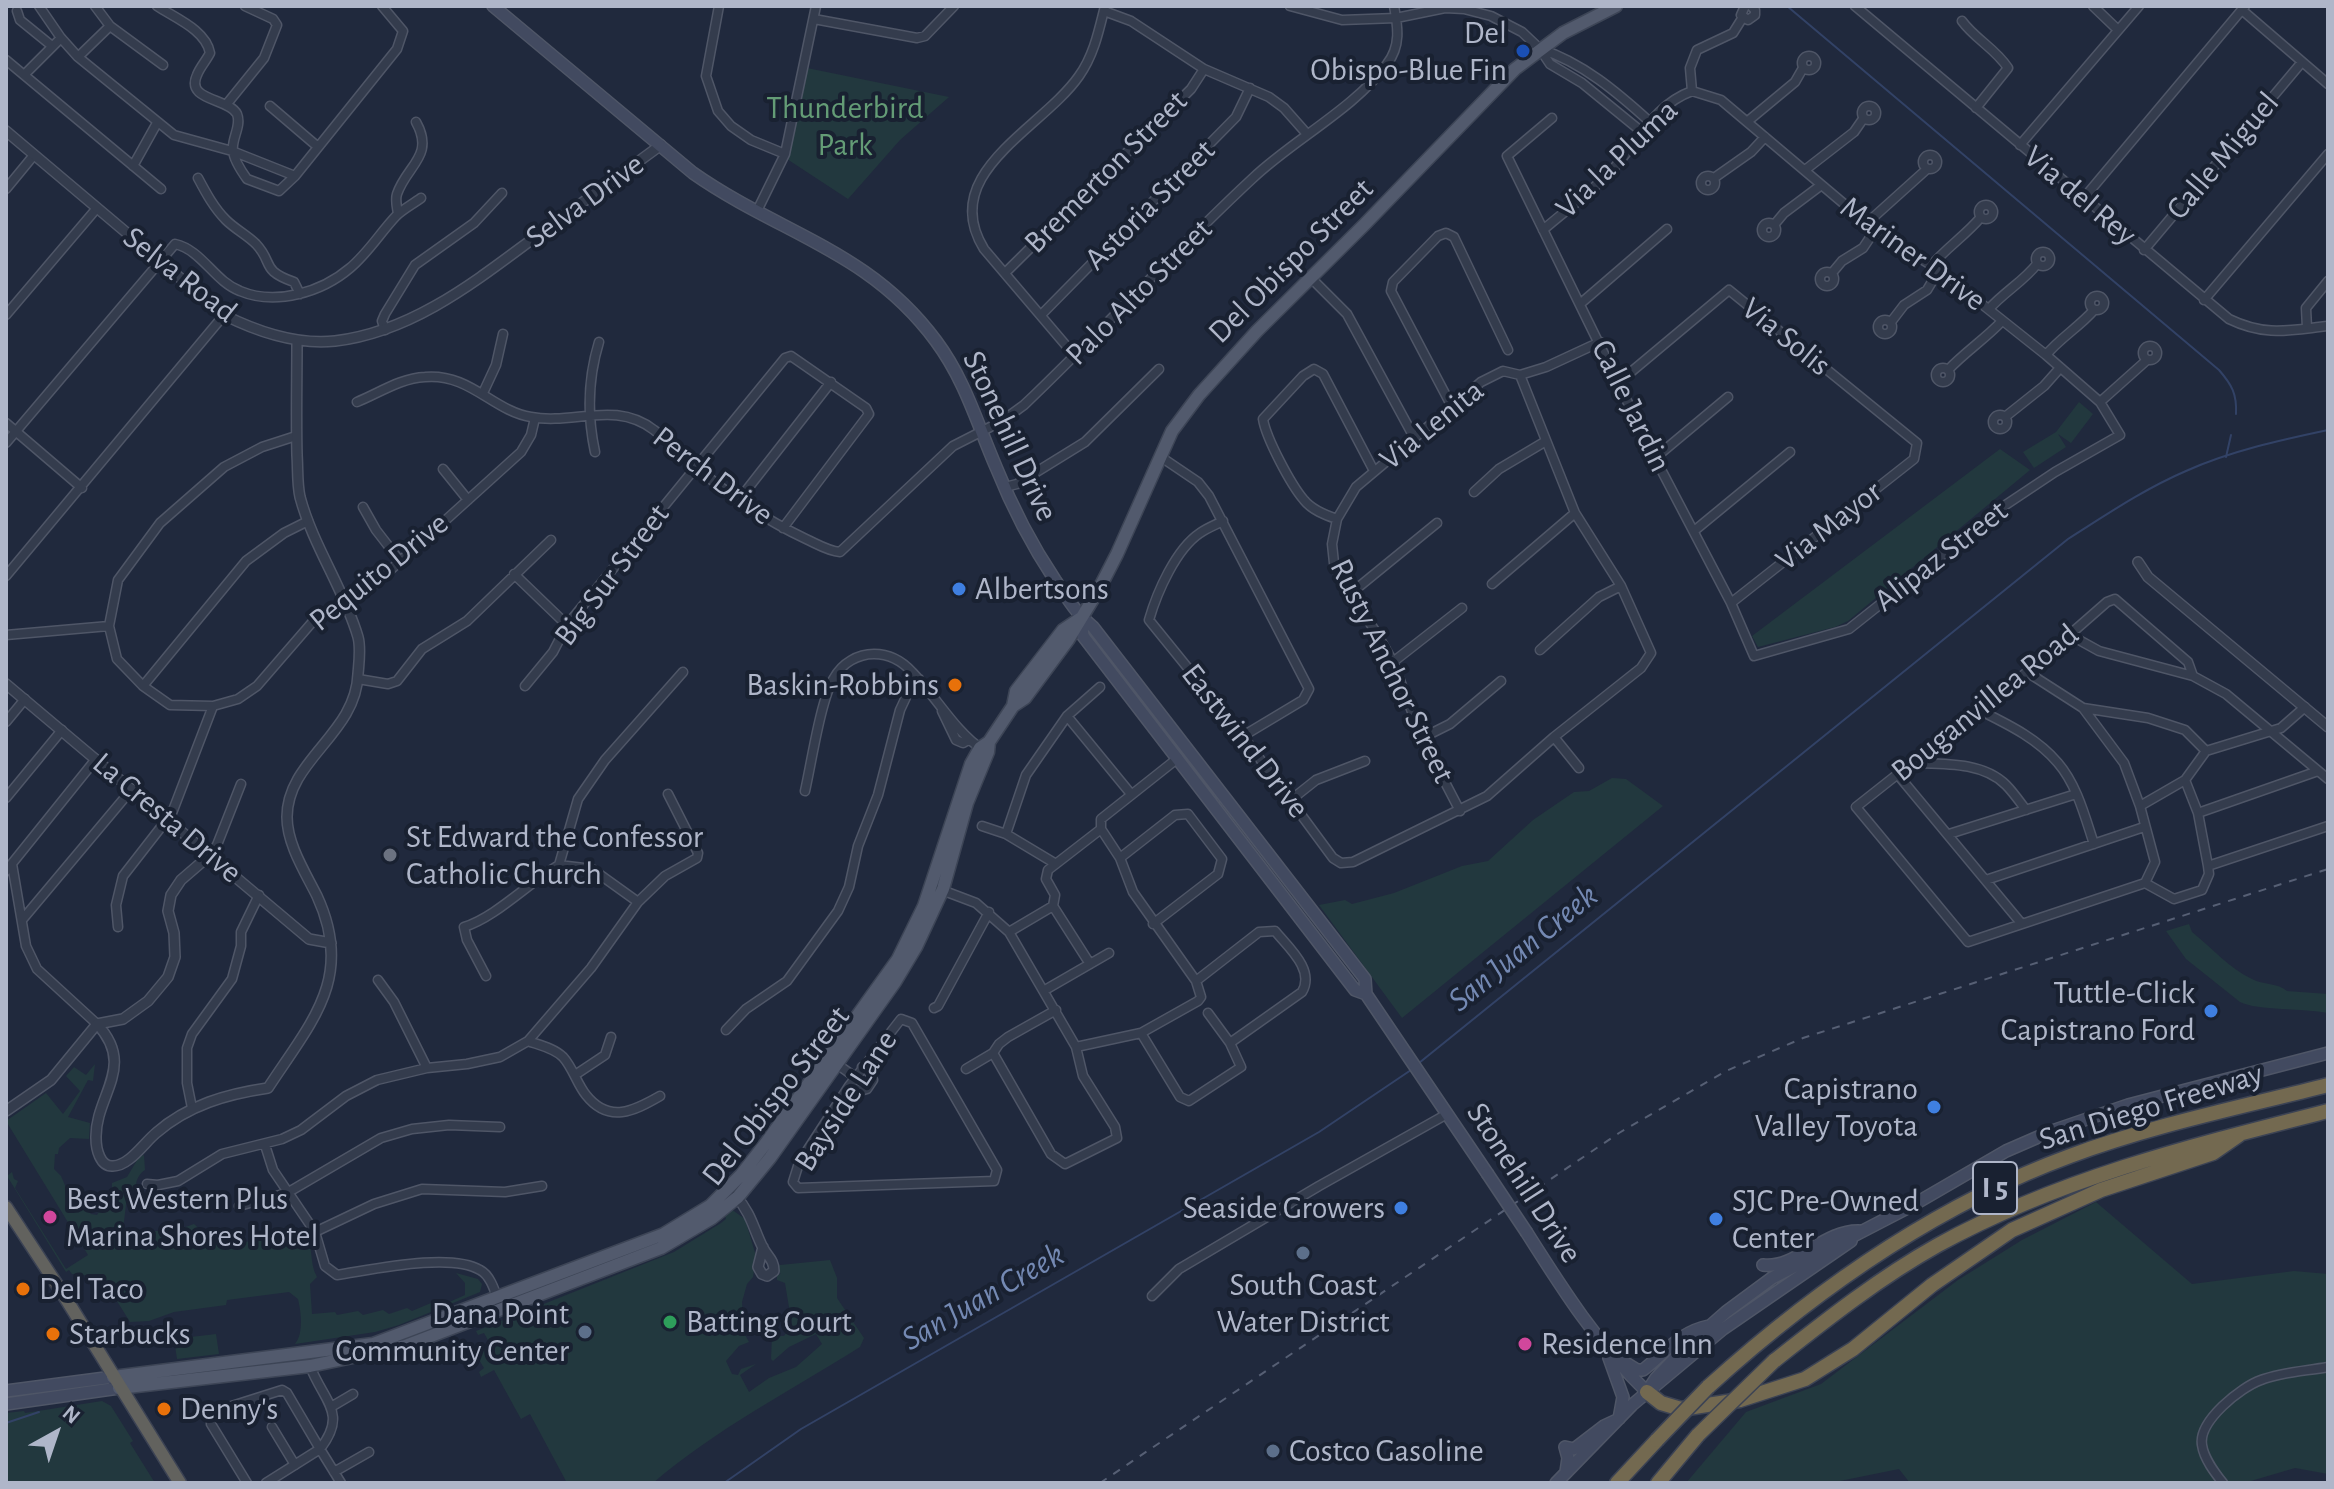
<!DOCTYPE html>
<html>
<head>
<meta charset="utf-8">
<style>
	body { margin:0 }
	#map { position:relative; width:2334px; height:1489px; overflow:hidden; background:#20293d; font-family:"Alegreya Sans",sans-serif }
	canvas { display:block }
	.frame { position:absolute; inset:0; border:8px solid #afb6c9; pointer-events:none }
	.north { position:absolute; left:16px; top:1393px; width:80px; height:80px; -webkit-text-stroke:6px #192131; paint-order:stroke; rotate:40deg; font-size:22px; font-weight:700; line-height:32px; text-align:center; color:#afb6c9 }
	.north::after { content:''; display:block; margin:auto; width:28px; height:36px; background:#afb6c9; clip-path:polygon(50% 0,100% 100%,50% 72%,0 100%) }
</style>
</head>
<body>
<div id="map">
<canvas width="2334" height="1489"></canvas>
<div class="frame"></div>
<div class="north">N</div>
</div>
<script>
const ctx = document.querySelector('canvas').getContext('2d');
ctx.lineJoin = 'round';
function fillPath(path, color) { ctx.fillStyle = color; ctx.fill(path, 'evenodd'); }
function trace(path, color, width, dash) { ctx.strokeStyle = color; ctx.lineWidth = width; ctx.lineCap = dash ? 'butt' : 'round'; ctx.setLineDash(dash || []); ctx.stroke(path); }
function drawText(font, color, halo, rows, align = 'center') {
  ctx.font = font + ' "Alegreya Sans",sans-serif'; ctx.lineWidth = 8; ctx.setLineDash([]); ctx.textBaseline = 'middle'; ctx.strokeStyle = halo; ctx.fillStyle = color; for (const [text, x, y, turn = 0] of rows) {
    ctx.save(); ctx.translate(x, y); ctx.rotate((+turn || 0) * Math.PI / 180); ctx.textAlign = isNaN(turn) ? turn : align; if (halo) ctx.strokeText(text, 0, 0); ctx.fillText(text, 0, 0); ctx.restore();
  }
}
const green = new Path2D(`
	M807 68 949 97 900 140 848 199 787 159Z
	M2079 402 2093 414 2071 443 2058 434 2066 447 2034 468 2023 452 2056 432Z
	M2000 449 2030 470 1848 621 1835 627 1758 647 1752 636Z
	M1612 778 1626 779 1663 806 1402 1018 1319 905 1345 900 1352 904 1394 893 1462 866 1488 861 1533 820 1574 792 1589 791Z
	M2189 924 2192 932C2211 947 2230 969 2252 979 2263 985 2278 983 2287 991L2328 994V1013C2304 1008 2258 1011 2240 1002L2186 959 2166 931Z
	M95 1064 93 1081 88 1080 68 1117 90 1123 89 1139 70 1138 59 1148 58 1154H55L54 1169 61 1176 67 1190 91 1214 97 1215 112 1192V1183L127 1177 139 1157 144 1155 145 1170C140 1173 134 1181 137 1189L127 1196 123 1230 127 1237 147 1231H174L194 1224 207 1236 226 1244 306 1235C314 1249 309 1263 317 1277L310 1284 312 1314 335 1312 337 1315 358 1311 363 1315 383 1310 389 1314 407 1308 412 1311 431 1303 438 1307 465 1295V1283L456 1273 478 1279 482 1284 480 1292 399 1325 375 1332 295 1344C304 1333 301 1312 298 1299L289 1292 227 1300 226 1305 174 1312 149 1321 130 1322 102 1277 72 1274 69 1270 66 1272 7 1176 12 1172 14 1179 18 1181 15 1188 66 1269 88 1255 6 1121 46 1093 63 1114 80 1091 66 1076 74 1067 86 1075Z
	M2096 1202 2192 1284 2294 1271 2328 1274V1474L2295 1468 2244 1483H1910L1899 1469 1830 1483H1686L1746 1412 1821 1384 1958 1280 2022 1240Z
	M731 1209 745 1219 756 1256 753 1277 747 1284 742 1302 744 1333 749 1342 739 1346 726 1361 732 1374 738 1375 741 1369 756 1364 740 1375 749 1392 769 1378 796 1367 822 1344 816 1334 789 1347 773 1361 771 1359 772 1336H784L792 1325 785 1283 777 1280V1276L781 1273H776V1269L780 1265 830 1260 837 1278V1298L864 1338 860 1347C790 1391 716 1429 653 1483H567L530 1414 521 1419 494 1370 481 1377 479 1372 484 1368 475 1353 490 1344 484 1333 478 1335 476 1331 674 1252 721 1223 726 1219 724 1212Z
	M216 1334 219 1354 177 1359 174 1339Z
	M102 1401 111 1406 133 1441 130 1443 155 1483H6V1413L24 1411 25 1413Z`);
const stream = new Path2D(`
	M1787 6 2219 370C2232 385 2237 394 2236 414
	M2226 457 2231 435
	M1419 1063 2068 539C2106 515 2144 489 2186 471 2230 451 2281 440 2328 430
	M6 1423 39 1412
	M724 1483 801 1429 1319 1132 1411 1070`);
const minor = new Path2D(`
	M39 6 61 38 78 57 174 135 232 151 295 176
	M95 6 110 26 163 65
	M157 6C175 18 206 30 210 53 206 61 200 67 197 75 185 101 229 98 237 114 242 126 231 139 233 151 234 160 242 172 247 179L279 191 295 176 397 49 403 31 382 6
	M719 6 706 76 718 111 731 126 751 140 785 154
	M1290 6 1342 20 1396 18 1445 8 1464 9 1491 16 1522 32 1540 49 1550 64 1582 83 1642 132
	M1745 6 1741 15 1748 20 1755 15V10L1751 6
	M1855 6 2229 319C2266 337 2290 330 2328 326
	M2093 6 2118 30
	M2242 10 2328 84
	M17 11 20 20 52 46
	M1104 11 1131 21 1204 69 1269 97 1284 108 1307 134
	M814 19 917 38 925 36 954 6
	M1962 21C1975 39 1996 49 2008 68L1976 108
	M1540 49C1582 62 1618 93 1650 122
	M1802 63a7 7 0 1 1 14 0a7 7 0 1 1-14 0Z
	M78 57 110 26
	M6 60 161 189
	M24 75 61 38
	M1692 91 1690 68 1697 50 1733 33 1743 17
	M226 105 264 58 277 25 273 19 245 6
	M1862 113a7 7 0 1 1 14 0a7 7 0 1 1-14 0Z
	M270 106 318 147
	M1552 118 1507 156 1655 458 1731 603 1754 656 1849 629 2004 506 2055 472 2120 435 2100 402 2046 355 1939 270 1875 230 1721 100 1692 91
	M1748 121 1795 82 1803 68
	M2020 145 2139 6
	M1923 162a7 7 0 1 1 14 0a7 7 0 1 1-14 0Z
	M133 166 157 123
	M1805 170 1854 132 1863 119
	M1701 183a7 7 0 1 1 14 0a7 7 0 1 1-14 0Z
	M198 178C206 193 214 208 226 220 235 229 247 235 256 244 274 263 260 270 294 282L300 294
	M1714 178 1751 152 1765 137
	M6 189 34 155
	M2083 199 2245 6
	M1979 212a7 7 0 1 1 14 0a7 7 0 1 1-14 0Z
	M757 211 785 154 816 6
	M398 214C397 207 395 200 397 194 407 165 435 156 416 122
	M1762 230a7 7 0 1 1 14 0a7 7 0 1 1-14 0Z
	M1867 223 1927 169
	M1774 225 1784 213 1820 186
	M1543 230C1566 210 1593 191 1614 168 1640 139 1654 105 1692 91
	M2144 250 2302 62
	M2036 259a7 7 0 1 1 14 0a7 7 0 1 1-14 0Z
	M1931 266C1946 248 1966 235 1981 217
	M1820 279a7 7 0 1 1 14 0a7 7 0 1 1-14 0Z
	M1005 273 1191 89 1204 69
	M1832 273 1842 261 1863 248 1875 230
	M1311 278 1347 314 1415 439
	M2090 303a7 7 0 1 1 14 0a7 7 0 1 1-14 0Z
	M2204 300 2328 154
	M1580 304 1667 229
	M1989 309C2004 292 2024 281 2037 264
	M6 315 97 208
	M1041 315 1236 117 1250 88
	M1878 327a7 7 0 1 1 14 0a7 7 0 1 1-14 0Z
	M1891 322 1904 305 1927 290 1939 270
	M2307 328 2306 308 2328 281
	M385 330 382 321 385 314 415 265 474 223 502 193
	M2143 353a7 7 0 1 1 14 0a7 7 0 1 1-14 0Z
	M2046 355C2060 338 2079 327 2094 310
	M1075 356 984 249C937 173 1042 129 1079 76 1094 55 1099 30 1105 6
	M1936 375a7 7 0 1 1 14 0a7 7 0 1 1-14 0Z
	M1948 370C1965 352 1985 339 2002 321
	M1619 382 1729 290 1917 443 1914 459 1731 603
	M483 393 496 365 503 334
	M357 402C379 393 401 378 425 377 470 373 493 411 531 417 574 425 615 400 654 430 669 441 681 455 695 466 728 495 766 520 806 539 817 544 828 551 840 552L953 446 1002 421 1024 405C1102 331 1174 251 1253 178 1293 140 1355 108 1387 64 1401 46 1398 27 1394 6
	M2100 402 2147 360
	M1451 405 1391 291 1393 282 1438 236 1446 233 1454 237 1508 350
	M1993 422a7 7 0 1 1 14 0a7 7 0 1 1-14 0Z
	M2005 417 2044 386 2060 368
	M6 423 82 488
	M6 443 175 244C202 250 214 281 240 291 276 306 322 292 350 268 368 253 380 233 396 216 403 209 413 204 421 198
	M595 452C587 415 588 378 599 342
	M1161 457 1198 482 1209 496 1309 689 1303 700 1243 736
	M1655 458 1728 397
	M443 469 468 500
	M1005 487 1017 484 1085 442 1159 369
	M1474 492 1499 469 1546 441
	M738 501 831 382
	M363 507 376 530 400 561
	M1337 519C1325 515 1312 510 1304 500 1291 485 1266 438 1263 419L1303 376 1314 369 1323 374 1374 471
	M1223 521C1215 525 1207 528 1200 533 1176 549 1157 592 1149 620L1243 736 1333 858 1341 863 1353 862 1487 796 1554 737 1641 668 1651 653 1621 586 1575 513 1520 375
	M1694 531 1790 452
	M514 574 567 625
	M6 576 224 315
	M1492 584 1575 513
	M1350 594 1437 523
	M6 635 109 626
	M2070 635 2099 651 2193 676
	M1540 650 1599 597 1621 586
	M1393 662 1462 608
	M2027 672 2083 708 2124 763 2140 806 2155 862 2145 883
	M358 679 388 684 397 681 422 649 467 621 551 540
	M143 686 246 561 284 533 308 521
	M525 686 553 652 567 625 785 358 791 356 866 408 869 414 783 528
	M213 706 170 705 143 686 117 659 109 626 118 580 160 523 224 467 262 447 296 436
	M2083 708 2148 718 2185 730 2206 751 2281 728 2305 707
	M1979 710C2007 724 2037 738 2058 763 2077 785 2085 817 2094 844
	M942 711 956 740 963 743 968 740
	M1067 716 1131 794
	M6 722 25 699
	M1554 737 1579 768
	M1422 738 1450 724 1501 681
	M1914 763C1944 764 1983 762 2006 785 2013 792 2020 802 2026 810
	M1898 775 2021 923
	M2328 779 2226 694 2193 676 2188 662 2115 599 2107 602 2027 672 1856 807 1968 942 2145 883 2174 899 2202 890 2209 874 2208 866 2328 826
	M2185 780 2198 813 2208 866
	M805 791C811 765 821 698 834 678 842 663 858 654 874 654 889 654 902 661 912 672 934 694 957 734 982 749
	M6 798 62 730
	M1292 799 1316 780 1365 761
	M2140 806 2185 780 2206 751
	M1460 811 1422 738 1393 662 1376 632 1342 582 1334 563 1332 544 1337 519 1356 487 1481 382 1503 371 1520 375 1546 367 1600 342
	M2198 813 2318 771
	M982 826 1006 834 1056 864
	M1006 834 1026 775 1067 716 1100 687
	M1949 834 2076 794
	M210 855 217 845 241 784
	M1120 858 1175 815 1188 814 1222 859 1218 874 1153 924
	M12 864 26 946 37 969 97 1024
	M559 865 578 799 605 760 683 672
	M559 865 592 869 638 902
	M6 871 96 759
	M1986 880 2144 827
	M939 889 976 903 1009 932 1076 1047 1083 1076 1115 1127 1117 1138 1065 1164 1051 1154 993 1053
	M22 920 132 789
	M118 927 116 905 123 876 172 813 213 706 238 699 257 686 315 619 376 583 521 452 531 435 535 418
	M1009 932 1053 906
	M1090 964 1053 906 1055 895 1046 879 1048 870 1101 829
	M486 976 467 940 464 927C496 917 528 883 559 865
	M378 980 394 1002 427 1068
	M1196 981 1259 932 1275 931C1289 948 1315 970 1302 992L1230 1043
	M1045 990 1109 953
	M934 1008 938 1006 989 912
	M901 1019 912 1023 997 1170 994 1181 798 1188 793 1182 799 1163 849 1086Z
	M726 1030 746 1009 787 981 838 911 849 887 858 846 878 795 900 710 907 695 919 679
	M1141 1033 1180 1097 1189 1101 1241 1067 1230 1043 1208 1013
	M528 1041C539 1045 554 1048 563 1057 573 1068 577 1084 586 1095 609 1124 634 1111 660 1096
	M1076 1047 1141 1033 1198 1001 1201 997 1196 981 1133 892 1120 858 1101 829V819L1178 758
	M834 1062 855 1077
	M966 1069 993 1053 999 1044 1008 1037 1056 1010
	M575 1075 605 1055 611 1037
	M849 1086 860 1091 867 1089 873 1080 870 1073 862 1067
	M192 1108 187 1083V1048L192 1034 232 979 241 946V932L259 895
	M265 1145 273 1170 315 1232 325 1266 337 1275C371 1270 450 1252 480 1270 492 1276 496 1296 501 1308
	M147 1184 158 1185 178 1181 222 1154 282 1139 301 1130 346 1096 377 1080 427 1068 467 1064 500 1057 528 1041 591 968 638 902 665 876 697 858 698 853 668 794
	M239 1206 287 1193 381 1138 412 1129 449 1125 500 1127
	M315 1232 374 1204 422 1189 505 1192 542 1186
	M1152 1296 1179 1269 1319 1186 1447 1114
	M310 1366C324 1402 348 1413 320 1449L341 1483
	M331 1407 353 1394
	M272 1427 295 1465
	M334 1472 369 1452
	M247 1483 211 1424V1416L219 1410 282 1390 287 1393 320 1449 266 1483
	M2223 1483C2215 1473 2204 1459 2202 1445 2198 1421 2241 1387 2261 1380 2282 1372 2306 1371 2328 1367`);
const tertiary = new Path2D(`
	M6 131 224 315C258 332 297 345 335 341 413 332 477 280 538 235 579 205 620 175 661 145
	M2138 562 2148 577 2328 727
	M6 684 309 939 331 943
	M97 1024C137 1067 95 1095 96 1138 96 1149 100 1167 113 1166 129 1166 144 1143 156 1133 188 1105 227 1094 268 1088 311 1022 355 978 317 896 305 872 287 844 287 817 287 760 356 734 358 674 359 662 361 648 358 637 344 589 313 546 300 497 297 484 298 469 297 455 296 417 297 379 297 340
	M6 1111 51 1080 97 1024 123 1019 148 1001 168 977 175 957 174 933 168 911 171 895 181 880 210 855
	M736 1196C752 1215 753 1228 763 1248 768 1257 774 1260 774 1271L767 1276 762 1274 758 1267 763 1247`);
const secondary = new Path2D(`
	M493 6 693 173C780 234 869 250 936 341 965 380 977 423 996 467 1012 507 1031 544 1055 580 1067 597 1076 614 1093 627L1365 979 1366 994 1487 1173
	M1081 618 1083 636 1355 990 1366 994
	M1527 1233C1563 1290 1598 1345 1647 1392
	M1763 1265C1796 1269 1824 1230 1859 1231
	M1624 1362 1637 1370H1643C1665 1353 1679 1332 1709 1326
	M6 1391 113 1377
	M1647 1392 1656 1378 1685 1348 1726 1312 1772 1278 1913 1205 2006 1151 2052 1131 2128 1105 2328 1053
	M6 1404 119 1388
	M1566 1472 1568 1458 1565 1447 1574 1449 1604 1426 1619 1419 1623 1397 1609 1358
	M1556 1483 1632 1405 1723 1329 1851 1241`);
const primary = new Path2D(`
	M1013 706 1025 698 1068 640 1099 589 1117 554 1172 431 1199 395 1257 331 1364 225 1515 69 1563 33 1616 6
	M113 1377 373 1344 664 1234 710 1206 741 1175 766 1143 898 959 924 906 971 764 980 748 989 742 1013 706 1016 691 1063 630 1081 618
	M119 1388 310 1366 405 1346 661 1248 712 1218 738 1197 770 1158 895 982 916 947 943 889 967 803 988 752 989 742`);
const trunk = new Path2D(`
	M6 1207 63 1294 180 1483`);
const motorway = new Path2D(`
	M1774 1361C1826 1320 1879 1278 1938 1245 2060 1178 2194 1145 2328 1111
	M1708 1387C1815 1290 1934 1206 2070 1156 2153 1125 2242 1107 2328 1085
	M1647 1392 1661 1403 1681 1409 1740 1400 1805 1379 1853 1349 1932 1285 2012 1230 2101 1190 2213 1153 2239 1135
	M1617 1483 1657 1440
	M1658 1483 1698 1435`);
const rail = new Path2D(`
	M1100 1483 1619 1133 1726 1071 1803 1038 2328 869`);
const secondaryBridge = new Path2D(`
	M1487 1173 1527 1233`);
const motorwayBridge = new Path2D(`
	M1698 1435 1774 1361
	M1657 1440 1708 1387`);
const markers = [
	[1523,51,8,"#1a4fb4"],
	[959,589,8,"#3f7fe0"],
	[955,685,8,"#e8710a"],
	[390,855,8,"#6b7280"],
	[2211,1011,8,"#3f7fe0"],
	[1934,1107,8,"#3f7fe0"],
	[1401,1208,8,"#3f7fe0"],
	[50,1217,8,"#d1479c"],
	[1716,1219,8,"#3f7fe0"],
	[1303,1253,8,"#5c6f8a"],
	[23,1289,8,"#e8710a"],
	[670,1322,8,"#2e9e5b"],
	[585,1332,8,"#5c6f8a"],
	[53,1334,8,"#e8710a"],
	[1525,1344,8,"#d1479c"],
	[164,1409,8,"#e8710a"],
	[1273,1451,8,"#5c6f8a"]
];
const shields = [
	[1995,1188,44]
];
const shieldNames = [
	["I 5",1995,1188]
];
const poiNames = [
	["Del",1507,33,"right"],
	["Obispo-Blue Fin",1507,70,"right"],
	["Albertsons",975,589],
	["Baskin-Robbins",939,685,"right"],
	["St Edward the Confessor",406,837],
	["Catholic Church",406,874],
	["Tuttle-Click",2195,993,"right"],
	["Capistrano Ford",2195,1030,"right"],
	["Capistrano",1918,1089,"right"],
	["Valley Toyota",1918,1126,"right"],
	["Best Western Plus",66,1199],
	["Marina Shores Hotel",66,1236],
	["SJC Pre-Owned",1732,1201],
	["Center",1732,1238],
	["Seaside Growers",1385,1208,"right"],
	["South Coast",1303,1285,"center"],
	["Water District",1303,1322,"center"],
	["Del Taco",39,1289],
	["Dana Point",569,1314,"right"],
	["Community Center",569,1351,"right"],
	["Batting Court",686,1322],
	["Starbucks",69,1334],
	["Residence Inn",1541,1344],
	["Denny's",180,1409],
	["Costco Gasoline",1289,1451]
];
const parkNames = [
	["Thunderbird",845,108],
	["Park",845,145]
];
const streetNames = [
	["Calle Miguel",2223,156,-50],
	["Via la Pluma",1617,159,-44],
	["Bremerton Street",1106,172,-45],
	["Via del Rey",2080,196,40],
	["Selva Drive",585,201,-36],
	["Astoria Street",1150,205,-45],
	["Mariner Drive",1913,254,36],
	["Del Obispo Street",1291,261,-45],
	["Selva Road",180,275,38],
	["Palo Alto Street",1139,292,-45],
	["Via Solis",1786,337,39],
	["Calle Jardin",1631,406,64],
	["Via Lenita",1432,425,-39],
	["Stonehill Drive",1010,436,65],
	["Perch Drive",713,476,37],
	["Via Mayor",1829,526,-38],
	["Alipaz Street",1941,556,-38],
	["Pequito Drive",379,572,-39],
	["Big Sur Street",612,575,-53],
	["Rusty Anchor Street",1392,671,64],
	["Bouganvillea Road",1985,703,-39],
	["Eastwind Drive",1245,741,52],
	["La Cresta Drive",167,818,40],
	["Del Obispo Street",776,1096,-52],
	["Bayside Lane",846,1101,-57],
	["San Diego Freeway",2151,1107,-17],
	["Stonehill Drive",1524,1183,57]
];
const waterNames = [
	["San Juan Creek",1523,948,-39],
	["San Juan Creek",983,1297,-30]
];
fillPath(green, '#22383e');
trace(stream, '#324266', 2);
trace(minor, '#4f5667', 11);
trace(tertiary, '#4f5667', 12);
trace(secondary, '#4f5667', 14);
trace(primary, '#3d4556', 15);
trace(trunk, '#3c4354', 15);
trace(motorway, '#3c4354', 17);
trace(minor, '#343c4d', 8);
trace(tertiary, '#343c4d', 9);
trace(secondary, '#424a60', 11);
trace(primary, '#525a6d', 12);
trace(trunk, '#62625e', 12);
trace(motorway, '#736950', 14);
trace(rail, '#565f74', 2, [8, 8]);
trace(secondaryBridge, '#4f5667', 14, []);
trace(motorwayBridge, '#3c4354', 17, []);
trace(secondaryBridge, '#424a60', 11);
trace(motorwayBridge, '#736950', 14);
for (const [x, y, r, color] of markers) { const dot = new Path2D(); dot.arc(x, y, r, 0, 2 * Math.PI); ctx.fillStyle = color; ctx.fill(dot); trace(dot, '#192131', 3); }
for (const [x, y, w] of shields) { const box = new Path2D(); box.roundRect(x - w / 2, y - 26, w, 52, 6); ctx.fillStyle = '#192131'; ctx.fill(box); trace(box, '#afb6c9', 2); }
drawText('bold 30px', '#afb6c9', null, shieldNames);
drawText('32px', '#afb6c9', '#192131', poiNames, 'left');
drawText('32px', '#649c76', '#192131', parkNames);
drawText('32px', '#afb6c9', '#192131', streetNames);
drawText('italic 34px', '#7489b3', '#192131', waterNames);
</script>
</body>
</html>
